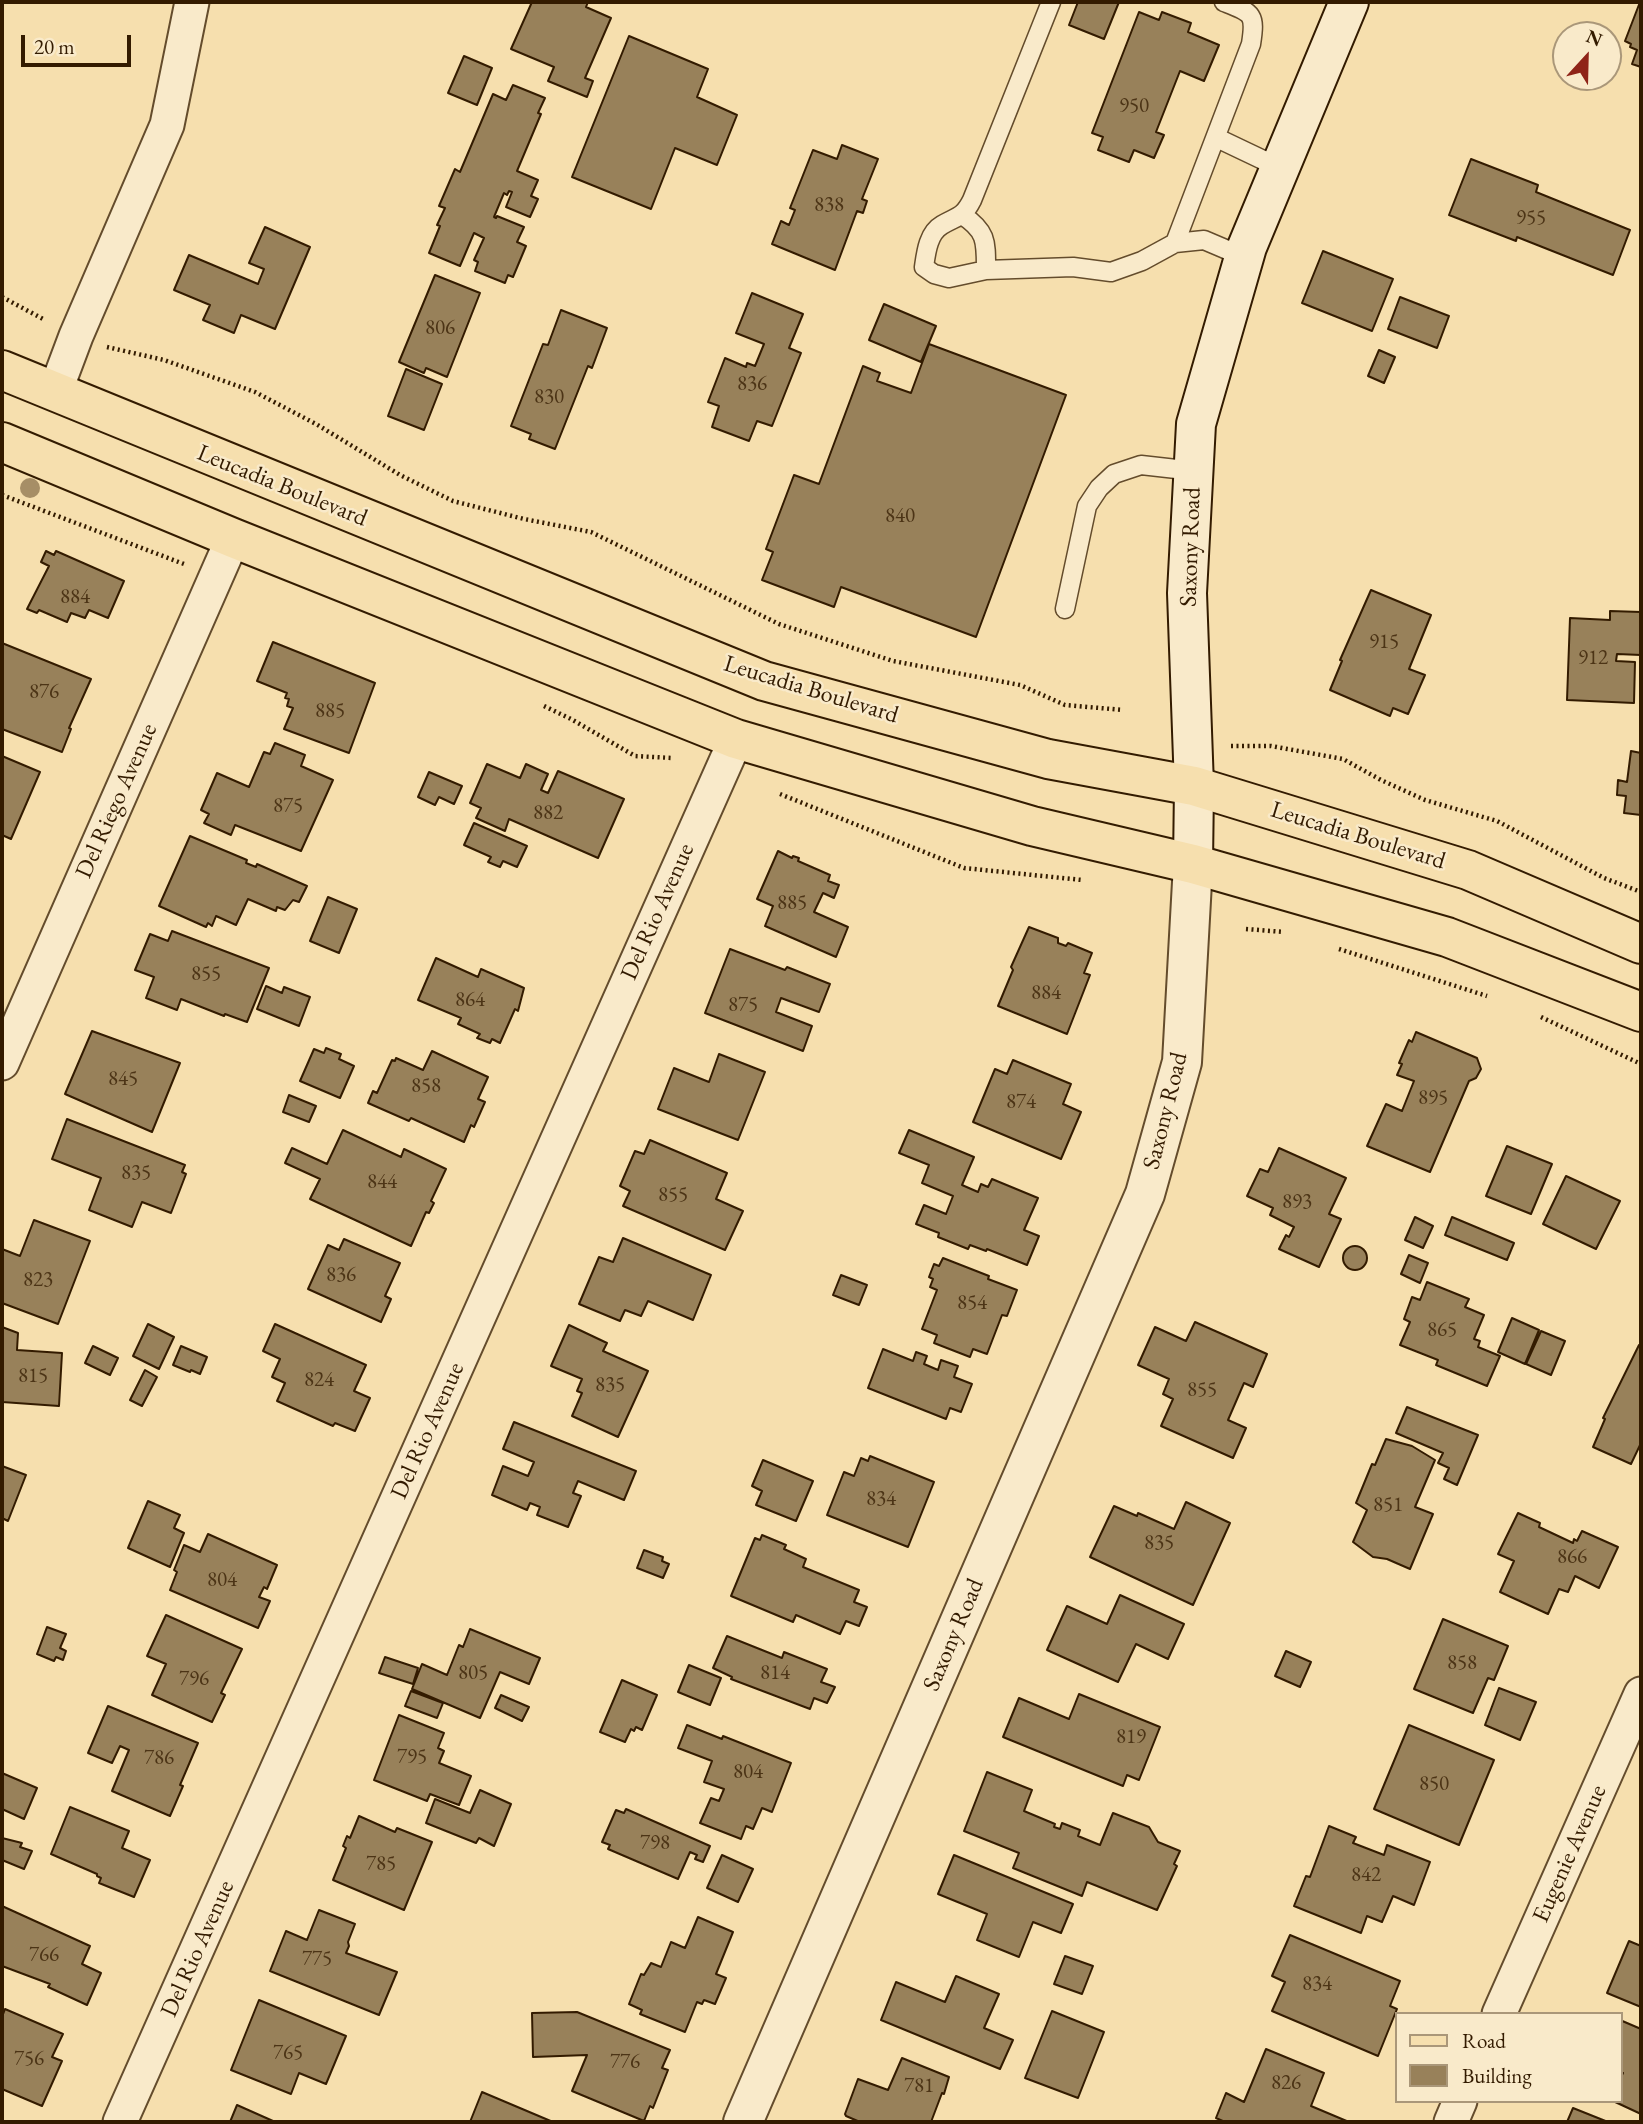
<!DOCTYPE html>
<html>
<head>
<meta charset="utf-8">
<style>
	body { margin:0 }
	#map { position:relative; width:1643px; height:2124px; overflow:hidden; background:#f6dfae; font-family:"EB Garamond",serif }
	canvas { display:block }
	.frame { position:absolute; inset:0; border:4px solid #331b00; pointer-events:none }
	.legend { position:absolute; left:1395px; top:2012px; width:228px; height:91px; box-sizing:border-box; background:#f9eaca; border:2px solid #aa9779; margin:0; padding:9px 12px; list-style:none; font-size:21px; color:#331b00 }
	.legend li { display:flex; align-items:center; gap:14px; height:35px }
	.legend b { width:35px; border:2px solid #aa9779 }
	.north { position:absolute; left:1552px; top:21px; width:70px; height:70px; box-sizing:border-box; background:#f9eaca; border:2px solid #aa9779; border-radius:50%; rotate:22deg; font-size:19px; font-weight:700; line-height:28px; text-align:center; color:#331b00 }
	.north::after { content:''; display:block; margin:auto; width:24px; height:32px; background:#8f2418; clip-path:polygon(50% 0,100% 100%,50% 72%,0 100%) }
	.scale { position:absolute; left:21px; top:35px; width:110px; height:32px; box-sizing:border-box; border:4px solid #331b00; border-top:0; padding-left:9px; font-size:21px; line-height:24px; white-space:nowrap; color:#331b00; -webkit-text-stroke:5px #f9eaca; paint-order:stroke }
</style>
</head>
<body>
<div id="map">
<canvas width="1643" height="2124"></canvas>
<div class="frame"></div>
<ul class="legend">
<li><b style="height:9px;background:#f6dfae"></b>Road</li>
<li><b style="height:19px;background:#98815a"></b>Building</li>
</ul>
<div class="north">N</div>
<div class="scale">20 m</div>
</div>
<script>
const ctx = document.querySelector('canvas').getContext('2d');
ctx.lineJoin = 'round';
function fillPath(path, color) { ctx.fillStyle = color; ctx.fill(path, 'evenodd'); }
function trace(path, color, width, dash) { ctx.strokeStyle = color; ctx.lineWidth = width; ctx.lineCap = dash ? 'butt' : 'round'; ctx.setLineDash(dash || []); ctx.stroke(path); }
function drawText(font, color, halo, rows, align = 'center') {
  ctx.font = font + ' "EB Garamond",serif'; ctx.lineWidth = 5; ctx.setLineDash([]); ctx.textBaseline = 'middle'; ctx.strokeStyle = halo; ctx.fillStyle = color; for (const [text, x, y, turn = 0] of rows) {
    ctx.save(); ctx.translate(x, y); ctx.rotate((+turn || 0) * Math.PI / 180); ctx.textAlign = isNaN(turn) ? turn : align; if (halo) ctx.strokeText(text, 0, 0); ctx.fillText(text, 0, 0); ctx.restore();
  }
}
const building = new Path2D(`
	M532 2H588L586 7 611 18 585 78 593 81 587 97 548 81 554 67 511 49Z
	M1078 2H1119L1104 39 1069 25Z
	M1640 2H1641V67L1632 64 1637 50 1630 47 1631 44 1625 41Z
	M1139 12 1159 20 1162 12 1191 23 1188 32 1219 45 1204 81 1180 71 1156 132 1164 135 1154 158 1134 150 1129 162 1098 150 1103 137 1092 133Z
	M629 36 708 69 697 97 737 115 717 165 675 148 651 209 572 177Z
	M464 56 492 68 477 105 448 93Z
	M513 85 545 98 538 113 541 114 517 171 538 180 531 196 538 199 530 217 506 207 512 192 509 191 507 195 504 193 494 217 496 218 497 216 524 227 517 242 526 246 513 277 508 275 505 283 475 271 478 262 474 260 484 238 474 233 460 266 429 253 440 226 437 225 445 208 439 206 455 169 460 172 493 94 506 100Z
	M842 145 878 159 862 199 867 201 863 213 857 211 835 270 772 244 781 221 789 225 795 210 790 208 813 150 837 159Z
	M1471 159 1538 185 1536 192 1630 230 1613 275 1517 237 1516 241 1449 215Z
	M265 227 310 247 275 329 241 315 234 333 203 320 210 305 174 290 189 255 258 284 264 269 249 263Z
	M1323 251 1393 279 1372 331 1302 303Z
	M435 275 480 293 447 377 426 368 424 373 399 362Z
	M752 293 803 314 789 348 801 353 772 426 757 421 749 441 712 427 719 406 708 402 725 358 746 367 747 363 755 366 764 344 736 333Z
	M1400 297 1449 316 1437 348 1388 329Z
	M884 304 936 326 921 362 869 340Z
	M561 310 607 328 592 368 588 366 555 449 529 439 531 434 511 426 543 344 548 345Z
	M929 344 1066 395 976 637 841 587 834 607 762 580 773 552 766 549 794 475 819 484 863 366 880 373 877 381 911 393Z
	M1379 350 1395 357 1384 383 1368 376Z
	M406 369 442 384 424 430 388 416Z
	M46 551 54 555 56 551 124 581 108 618 89 610 85 618 71 613 67 622 39 610 37 613 27 609 49 566 41 562Z
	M1371 590 1431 615 1409 669 1425 675 1408 714 1393 708 1390 716 1330 690 1342 661 1340 660Z
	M1610 611 1641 612V655L1617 654 1616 661 1635 662 1634 703 1567 700 1570 618 1610 620Z
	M273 642 375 683 349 753 284 729 293 708 287 706 289 699 285 698 287 693 257 681Z
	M2 643 91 679 69 728 71 729 62 752 2 729Z
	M275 743 305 755 301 766 333 780 301 851 235 825 231 835 204 823 209 814 201 810 217 773 249 787 264 752 270 754Z
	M1631 751 1641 753V815L1624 813 1626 796 1617 795 1618 780 1627 782Z
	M2 756 40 772 11 839 2 835Z
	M487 764 520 778 526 764 548 774 541 790 548 793 558 771 624 799 598 858 509 819 505 831 476 818 481 808 470 803Z
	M429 772 462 786 454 804 439 797 435 805 418 797Z
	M474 823 527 846 517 867 503 861 500 867 488 862 491 857 464 845Z
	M190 836 247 860 246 863 256 867 257 864 307 886 299 902 293 900 285 910 277 907 276 911 248 899 236 925 216 916 212 926 208 923 206 927 159 906Z
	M778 851 792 858 793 856 799 858 798 861 830 875 828 881 839 885 834 898 823 893 814 912 848 927 836 957 765 926 773 906 757 899Z
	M328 897 357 909 339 953 310 941Z
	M1029 927 1058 938V943L1066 946 1068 943 1092 953 1084 973 1090 975 1067 1034 998 1006 1013 970 1011 967Z
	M172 931 269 968 247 1022 225 1014 224 1016 181 999 177 1010 146 998 154 977 135 970 150 934 168 941Z
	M730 949 785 970 787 967 830 984 819 1012 781 998 776 1012 812 1026 803 1051 705 1013Z
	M436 958 478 977 481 969 524 988 518 1011 515 1009 500 1043 492 1039 490 1043 477 1038 480 1034 458 1024 461 1018 418 1000Z
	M266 986 282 993 284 987 310 997 299 1026 257 1009Z
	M92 1031 180 1063 152 1132 65 1094Z
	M1416 1032 1477 1058 1481 1069 1476 1078 1469 1081 1430 1172 1367 1146 1386 1104 1402 1111 1414 1081 1397 1075 1402 1064 1399 1063 1409 1040 1412 1042Z
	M326 1048 341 1054 339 1059 354 1066 340 1098 300 1081 314 1049 324 1053Z
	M432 1051 488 1077 478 1099 485 1102 474 1127 471 1125 464 1142 411 1118 409 1121 368 1103 373 1091 377 1093 392 1060 395 1061 396 1058 423 1070Z
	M719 1054 765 1072 738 1140 658 1109 674 1068 709 1082Z
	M1013 1060 1071 1084 1063 1104 1081 1112 1061 1159 973 1122 995 1069 1007 1074Z
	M289 1095 316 1106 309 1122 283 1112Z
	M67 1119 185 1165 182 1172 186 1174 171 1213 142 1202 132 1227 89 1210 101 1178 52 1159Z
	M343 1130 401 1157 404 1149 446 1169 431 1201 434 1203 429 1213 426 1212 411 1246 310 1199 320 1179 285 1163 292 1148 327 1164Z
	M909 1130 974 1157 962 1185 978 1192 981 1184 988 1187 992 1179 1038 1198 1024 1230 1039 1236 1027 1265 987 1249 986 1251 970 1245 968 1249 938 1237 939 1233 916 1224 924 1205 946 1214 953 1196 922 1183 929 1165 899 1153Z
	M650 1140 727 1173 716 1199 743 1211 725 1250 623 1206 630 1191 620 1186 635 1151 644 1154Z
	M1507 1146 1552 1164 1531 1214 1486 1196Z
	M1279 1148 1346 1178 1329 1214 1341 1219 1319 1267 1279 1249 1286 1235 1289 1237 1294 1227 1270 1215 1273 1208 1247 1196 1260 1169 1268 1172Z
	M1566 1176 1620 1201 1596 1249 1543 1224Z
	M1415 1217 1433 1226 1423 1248 1405 1240Z
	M1452 1217 1514 1243 1507 1260 1445 1235Z
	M34 1220 90 1241 58 1324 2 1303V1249L20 1256Z
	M623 1238 711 1275 693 1320 648 1301 641 1316 625 1310 620 1321 579 1304 599 1257 613 1262Z
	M344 1239 400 1263 385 1296 391 1299 381 1322 308 1289 328 1245 339 1250Z
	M1343 1258a12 12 0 1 1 24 0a12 12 0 1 1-24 0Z
	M1409 1255 1428 1263 1420 1283 1401 1274Z
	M943 1258 989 1276 988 1279 1017 1290 1007 1316 1002 1315 987 1354 973 1349 970 1357 934 1343 937 1335 922 1329 937 1290 930 1287 933 1279 929 1277 934 1264 939 1266Z
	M841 1275 867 1285 859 1305 833 1295Z
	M1427 1282 1469 1299 1465 1307 1484 1315 1474 1339 1480 1341 1478 1347 1500 1356 1487 1386 1436 1365 1438 1360 1400 1345 1410 1322 1404 1319 1412 1297 1420 1300Z
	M1512 1318 1539 1330 1525 1364 1498 1352Z
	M1195 1322 1267 1354 1253 1387 1244 1383 1228 1420 1246 1428 1233 1458 1161 1426 1173 1399 1163 1394 1169 1379 1138 1365 1155 1327 1186 1341Z
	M148 1324 174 1337 159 1369 133 1356Z
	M275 1324 366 1365 354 1391 370 1398 355 1431 335 1423 333 1426 277 1401 285 1383 272 1377 280 1359 263 1351Z
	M569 1325 607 1343 603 1351 648 1371 618 1437 572 1416 582 1393 577 1391 582 1379 551 1366Z
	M2 1327 18 1333 17 1350 62 1353 59 1406 2 1402Z
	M1541 1331 1565 1341 1551 1375 1526 1364Z
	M1639 1345 1641 1347V1443L1631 1464 1593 1447 1605 1419 1603 1418Z
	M93 1346 118 1358 110 1375 85 1363Z
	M181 1346 207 1357 200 1374 191 1370 190 1372 173 1365Z
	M883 1349 913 1361 916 1352 927 1356 924 1364 938 1370 941 1360 958 1366 954 1377 972 1384 961 1412 950 1408 946 1419 868 1388Z
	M145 1370 157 1377 142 1406 130 1400Z
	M1407 1407 1478 1435 1457 1485 1444 1479 1449 1468 1438 1463 1443 1453 1396 1433Z
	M514 1422 636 1471 624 1500 578 1481 573 1493 581 1496 568 1527 537 1515 540 1507 530 1503 527 1510 492 1495 503 1466 528 1476 534 1462 503 1449Z
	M1386 1439 1412 1446 1435 1460 1415 1507 1433 1514 1410 1569 1387 1559 1373 1557 1353 1542 1367 1510 1356 1503 1372 1464 1375 1465Z
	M870 1456 934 1482 908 1547 827 1515 844 1472 854 1476 861 1458 868 1461Z
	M763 1460 813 1481 796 1521 756 1505 762 1491 752 1486Z
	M2 1466 26 1475 8 1521 2 1518Z
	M148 1501 180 1515 174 1528 184 1533 170 1567 128 1548Z
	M1186 1502 1230 1523 1193 1605 1090 1557 1114 1506 1137 1516 1138 1513 1174 1529Z
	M1518 1513 1540 1523 1539 1527 1573 1543 1574 1539 1577 1541 1582 1531 1618 1547 1599 1588 1575 1576 1568 1592 1559 1589 1548 1614 1500 1592 1514 1561 1498 1554Z
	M208 1534 277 1565 267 1589 264 1587 259 1597 270 1601 258 1628 170 1590 177 1572 174 1570 184 1545 200 1552Z
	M762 1535 786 1545 784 1549 806 1559 803 1567 859 1590 854 1602 867 1607 859 1626 846 1621 840 1634 796 1615 793 1622 731 1596 755 1538 760 1540Z
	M644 1550 663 1557 662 1561 669 1564 663 1578 637 1568Z
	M1120 1595 1184 1624 1168 1659 1136 1644 1118 1682 1047 1650 1067 1606 1107 1624Z
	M166 1615 242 1649 221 1693 225 1695 212 1722 152 1695 166 1664 147 1656Z
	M1443 1619 1508 1646 1494 1680 1488 1678 1473 1713 1414 1689Z
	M47 1627 66 1634 60 1648 66 1651 63 1660 56 1657 54 1661 37 1654Z
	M470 1629 540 1658 529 1684 500 1672 480 1718 412 1689 422 1664 447 1675 459 1645 463 1647Z
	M727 1636 782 1658 784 1652 827 1669 821 1682 835 1687 827 1703 814 1698 810 1709 731 1679 732 1677 713 1668Z
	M1286 1651 1311 1662 1300 1687 1275 1676Z
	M385 1657 418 1668 413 1684 379 1673Z
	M689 1665 721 1678 710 1705 678 1692Z
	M622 1680 657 1695 642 1730 636 1727 634 1731 631 1729 625 1742 600 1732Z
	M1499 1688 1536 1702 1520 1740 1485 1725Z
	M411 1691 443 1703 437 1718 405 1706Z
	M1079 1694 1160 1727 1139 1780 1127 1775 1123 1786 1003 1737 1019 1698 1069 1719Z
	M501 1695 529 1707 522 1721 495 1708Z
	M108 1706 198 1743 180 1785 183 1786 170 1816 112 1791 129 1750 120 1746 112 1763 88 1753Z
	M399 1715 444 1733 438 1748 444 1751 439 1763 471 1776 459 1805 430 1794 427 1801 374 1780Z
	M687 1725 722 1739 723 1736 791 1763 772 1812 762 1808 753 1829 746 1826 741 1839 700 1823 711 1798 719 1801 724 1789 704 1782 712 1761 678 1748Z
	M1409 1725 1494 1760 1459 1845 1374 1809Z
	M987 1772 1032 1790 1024 1811 1055 1824 1054 1827 1060 1829 1062 1823 1080 1830 1078 1836 1100 1845 1113 1813 1149 1827 1158 1842 1180 1851 1174 1864 1177 1866 1157 1910 1087 1882 1082 1896 1013 1868 1019 1853 964 1831Z
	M2 1773 37 1788 24 1819 2 1809Z
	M480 1790 511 1804 494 1846 479 1838 476 1843 426 1823 435 1799 470 1813Z
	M70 1807 129 1831 122 1848 150 1860 134 1897 99 1883 101 1878 97 1876V1874L51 1854Z
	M626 1809 710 1846 703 1862 695 1859 697 1855 690 1852 678 1879 608 1849 610 1845 602 1842 616 1810 624 1813Z
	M359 1816 395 1832 397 1828 432 1842 404 1910 333 1880 346 1848 343 1846 347 1836 350 1838Z
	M1329 1826 1356 1837 1353 1843 1384 1855 1387 1845 1430 1862 1414 1905 1393 1896 1382 1922 1367 1916 1361 1933 1294 1906 1306 1876 1310 1877Z
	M2 1838 22 1843 20 1847 32 1851 24 1869 2 1860Z
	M722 1855 753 1869 738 1902 707 1888Z
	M954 1855 1073 1904 1061 1933 1033 1922 1019 1957 977 1940 987 1914 938 1894Z
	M2 1906 90 1946 82 1964 101 1973 87 2005 48 1987 50 1984 2 1966Z
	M319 1910 355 1924 348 1942 349 1946 346 1953 397 1972 379 2015 270 1971 286 1931 307 1940Z
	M698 1917 733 1932 716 1974 726 1978 715 2004 704 2000 702 2004 697 2002 685 2032 640 2014 642 2010 629 2004 641 1974 644 1975 651 1963 661 1967 671 1942 685 1948Z
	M1290 1935 1400 1981 1390 2006 1397 2009 1378 2056 1272 2011 1285 1982 1272 1976Z
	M1629 1941 1641 1946V2007L1607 1993Z
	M1065 1956 1093 1966 1082 1994 1054 1984Z
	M956 1976 999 1994 984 2028 1013 2040 1000 2069 881 2020 896 1982 945 2002Z
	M259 2000 346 2036 326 2084 299 2073 291 2094 231 2070Z
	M5 2009 63 2034 52 2057 62 2061 42 2106 2 2089V2017Z
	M1052 2011 1104 2032 1078 2098 1025 2078Z
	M577 2012 670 2050 662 2068 668 2070 653 2108 650 2106 644 2121 572 2091 587 2055 533 2057 532 2013Z
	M1620 2020 1641 2029V2114L1613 2101H1620V2079L1623 2073 1620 2072Z
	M1266 2049 1324 2073 1311 2106 1349 2122H1225L1216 2118 1226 2093 1244 2102Z
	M902 2058 949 2077 944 2094 942 2093 931 2122H860L846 2116 845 2114 858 2079 888 2090Z
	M482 2092 553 2122H470Z
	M237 2105 273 2121V2122H230Z
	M1573 2108 1608 2122H1567Z`);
const path = new Path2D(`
	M2 297 45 320
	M107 347 164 360 255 392 316 424 400 475 453 501 524 519 591 532 779 624 893 661 1020 685 1065 705 1123 710
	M2 495 184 564
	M544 706 571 719 635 756 672 758
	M1231 746H1271L1343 759 1381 780 1425 800 1497 821 1604 878 1641 892
	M780 794 964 868 1082 880
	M1246 929 1284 932
	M1339 949 1487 996
	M1541 1017 1641 1064`);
const service = new Path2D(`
	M1051 2 972 200C963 218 957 216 942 225 928 233 926 253 924 267L934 274 949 278 986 270 1073 267 1111 272 1142 261 1175 243 1204 240 1244 257
	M1217 138 1280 168
	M962 215C987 231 986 242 986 270
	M1175 243 1251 44C1256 13 1252 13 1224 2
	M1065 609 1087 506 1099 488 1114 474 1141 465 1194 471`);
const minor = new Path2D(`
	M55 392 76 336 167 125 192 2
	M2 1063 233 538
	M1499 2014 1641 1694
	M120 2122 736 739
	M1451 2122 1460 2101`);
const tertiary = new Path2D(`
	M743 2122 1145 1194 1182 1062 1193 864`);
const secondary = new Path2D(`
	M1193 864 1194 786 1187 593 1196 424 1247 247 1349 2`);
const primary = new Path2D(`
	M2 370 764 681 1048 759 1194 786 1256 805 1468 870 1641 944
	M2 442 233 538 736 739 1032 826 1193 864 1447 937 1641 1012`);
const trees = [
	[30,488]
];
const numberNames = [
	["950",1134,106],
	["838",829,205],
	["955",1531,218],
	["806",440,328],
	["836",752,384],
	["830",549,397],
	["840",900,516],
	["884",75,597],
	["915",1384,642],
	["912",1593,658],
	["876",44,692],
	["885",330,711],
	["875",288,806],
	["882",548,813],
	["885",792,903],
	["855",206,974],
	["884",1046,993],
	["864",470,1000],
	["875",743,1005],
	["845",123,1079],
	["858",426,1086],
	["895",1433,1098],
	["874",1021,1102],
	["835",136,1173],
	["844",382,1182],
	["855",673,1195],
	["893",1297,1202],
	["836",341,1275],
	["823",38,1280],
	["854",972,1303],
	["865",1442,1330],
	["815",33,1376],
	["824",319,1380],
	["835",610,1385],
	["855",1202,1390],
	["834",881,1499],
	["851",1388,1505],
	["835",1159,1543],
	["866",1572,1557],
	["804",222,1580],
	["858",1462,1663],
	["805",473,1673],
	["814",775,1673],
	["796",194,1679],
	["819",1131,1737],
	["795",412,1757],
	["786",159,1758],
	["804",748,1772],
	["850",1434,1784],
	["798",655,1843],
	["785",381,1864],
	["842",1366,1875],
	["766",44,1955],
	["775",317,1959],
	["834",1317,1984],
	["765",288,2053],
	["756",29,2059],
	["776",625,2062],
	["826",1286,2083],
	["781",919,2086]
];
const streetNames = [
	["Leucadia Boulevard",282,486,22],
	["Saxony Road",1191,547,-88],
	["Leucadia Boulevard",811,690,17],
	["Del Riego Avenue",117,801,-66],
	["Leucadia Boulevard",1358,836,17],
	["Del Rio Avenue",658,912,-66],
	["Saxony Road",1166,1111,-76],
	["Del Rio Avenue",428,1431,-66],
	["Saxony Road",954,1635,-67],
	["Eugenie Avenue",1570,1854,-66],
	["Del Rio Avenue",198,1949,-66]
];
fillPath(building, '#98815a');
trace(building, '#331b00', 2);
trace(service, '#644c2c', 21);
trace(minor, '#644c2c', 37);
trace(tertiary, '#644c2c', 42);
trace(secondary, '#331b00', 42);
trace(primary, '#331b00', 42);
trace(path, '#331b00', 4.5, [2, 3.5]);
trace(service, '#f9eaca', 18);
trace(minor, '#f9eaca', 33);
trace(tertiary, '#f9eaca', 38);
trace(secondary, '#f9eaca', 38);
trace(primary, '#f6dfae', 38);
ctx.fillStyle = '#a68e66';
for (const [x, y] of trees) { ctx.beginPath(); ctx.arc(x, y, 10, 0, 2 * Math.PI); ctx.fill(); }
drawText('21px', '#4c3416', null, numberNames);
drawText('24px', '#331b00', '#f9eaca', streetNames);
</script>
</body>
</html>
